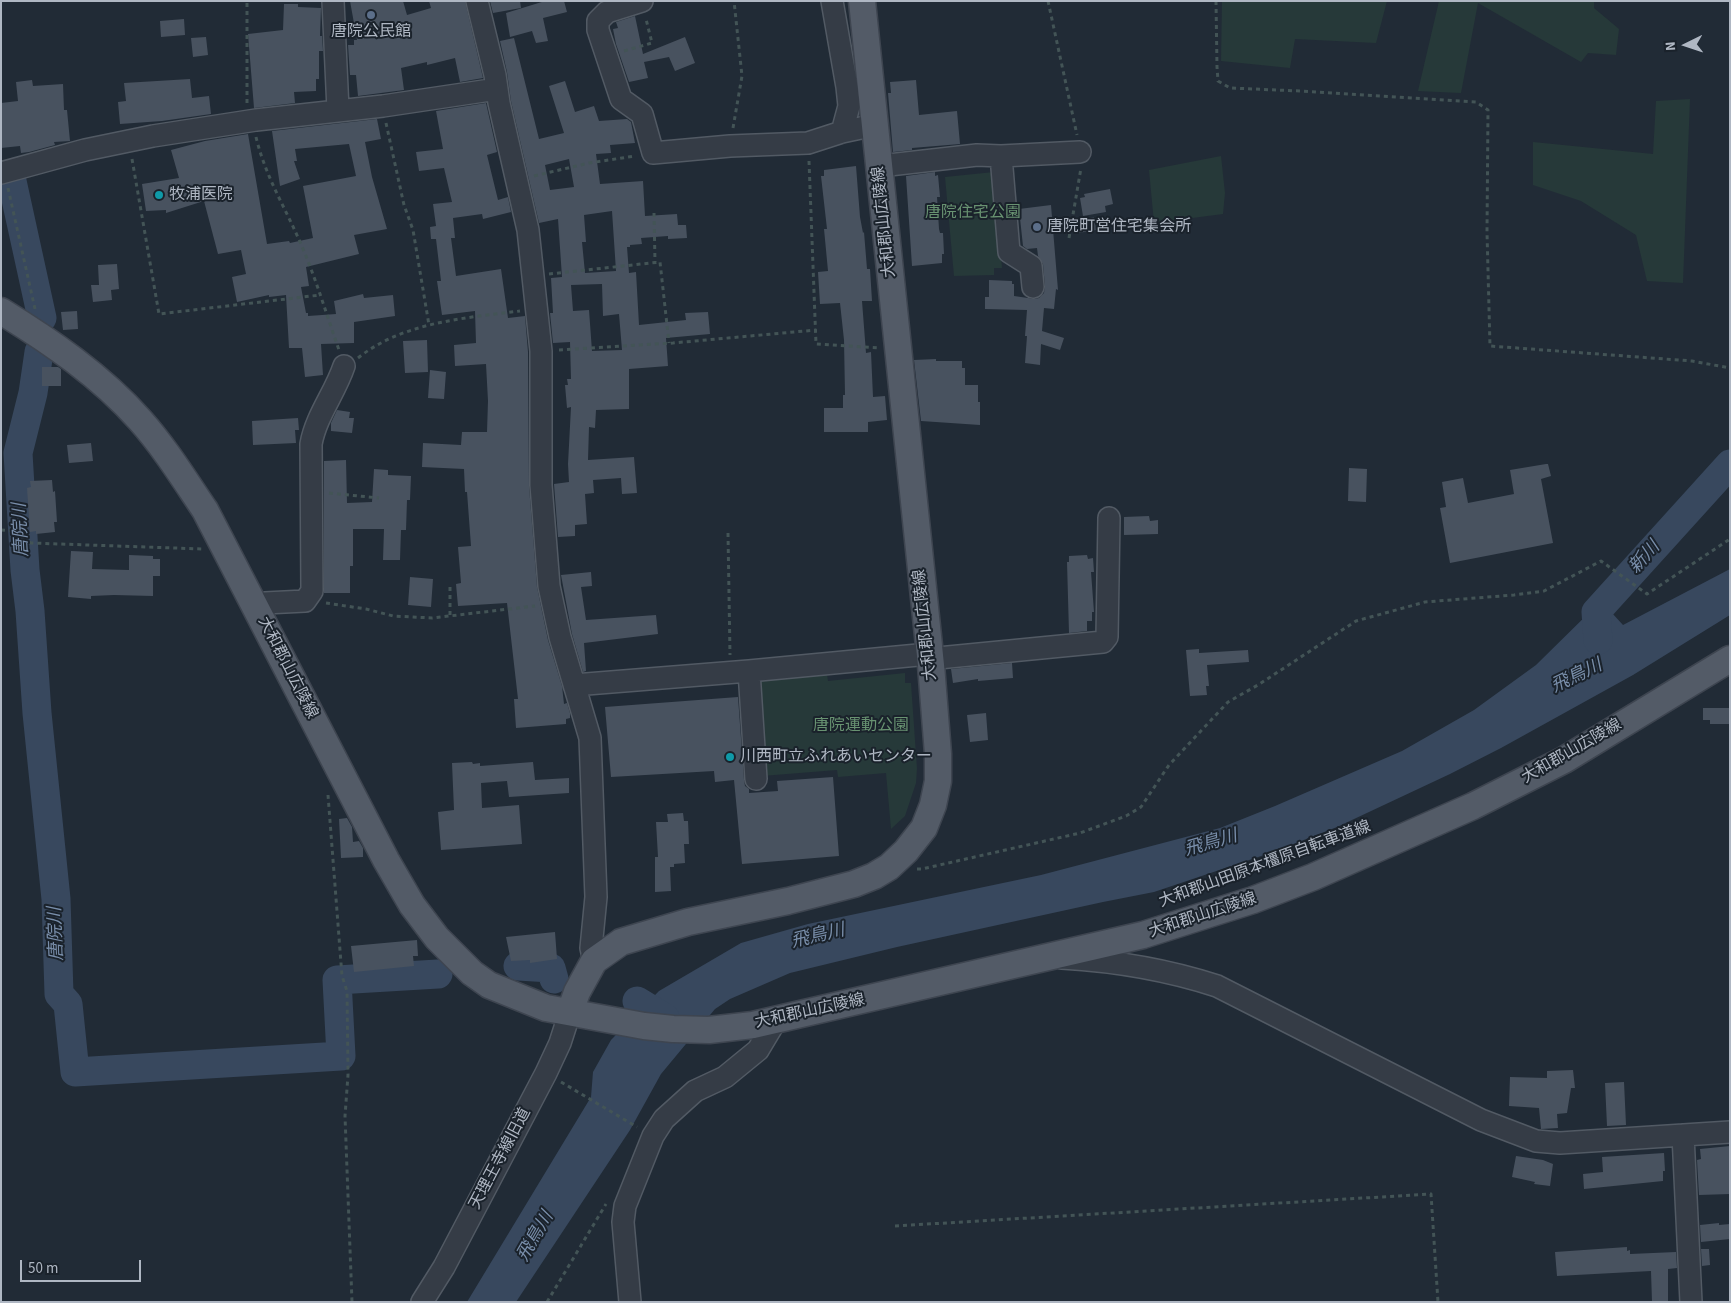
<!DOCTYPE html>
<html>
<head>
<meta charset="utf-8">
<style>
	body { margin:0 }
	#map { position:relative; width:1731px; height:1303px; overflow:hidden; background:#212b36; font-family:"Source Sans 3",sans-serif }
	canvas { display:block }
	.frame { position:absolute; inset:0; border:2px solid #afb7c3; pointer-events:none }
	.north { position:absolute; left:1661px; top:20px; width:50px; height:50px; -webkit-text-stroke:4px #1a222b; paint-order:stroke; rotate:266deg; font-size:14px; font-weight:700; line-height:20px; text-align:center; color:#afb7c3 }
	.north::after { content:''; display:block; margin:auto; width:18px; height:22px; background:#afb7c3; clip-path:polygon(50% 0,100% 100%,50% 72%,0 100%) }
	.scale { position:absolute; left:20px; top:1260px; width:121px; height:22px; box-sizing:border-box; border:2px solid #afb7c3; border-top:0; padding-left:6px; font-size:15px; line-height:18px; white-space:nowrap; color:#afb7c3; -webkit-text-stroke:4px #1a222b; paint-order:stroke }
</style>
</head>
<body>
<div id="map">
<canvas width="1731" height="1303"></canvas>
<div class="frame"></div>
<div class="north">N</div>
<div class="scale">50 m</div>
</div>
<script>
const ctx = document.querySelector('canvas').getContext('2d');
ctx.lineJoin = 'round';
function fillPath(path, color) { ctx.fillStyle = color; ctx.fill(path, 'evenodd'); }
function trace(path, color, width, dash) { ctx.strokeStyle = color; ctx.lineWidth = width; ctx.lineCap = dash ? 'butt' : 'round'; ctx.setLineDash(dash || []); ctx.stroke(path); }
function drawText(font, color, halo, rows, align = 'center') {
  ctx.font = font + ' "Source Sans 3","Noto Sans JP",sans-serif'; ctx.lineWidth = 4; ctx.setLineDash([]); ctx.textBaseline = 'middle'; ctx.strokeStyle = halo; ctx.fillStyle = color; for (const [text, x, y, turn = 0] of rows) {
    ctx.save(); ctx.translate(x, y); ctx.rotate((+turn || 0) * Math.PI / 180); ctx.textAlign = isNaN(turn) ? turn : align; if (halo) ctx.strokeText(text, 0, 0); ctx.fillText(text, 0, 0); ctx.restore();
  }
}
const green = new Path2D(`
	M1222 1H1387L1376 43 1295 39 1290 68 1221 61Z
	M1439 1H1594V8L1619 29 1616 55 1588 53 1581 62 1478 3 1461 93 1418 91Z
	M1690 99 1683 283 1647 281 1636 235 1581 201 1533 185V142L1653 154 1656 101Z
	M1221 156 1225 193 1223 214 1154 223 1149 170Z
	M994 172 1002 268H994V275L954 276 945 177Z
	M905 673V683H911L917 769 916 783 905 816 891 829 886 773 838 777 837 770 762 776 754 680 827 674 828 681Z`);
const water = new Path2D(`
	M1730 569V615L1633 675 1501 748 1450 774 1337 827 1273 852 1154 892 1103 902 897 947 790 973 730 999 715 1009 661 1074 630 1130 516 1302H467L591 1097 593 1072 611 1040 659 991 741 943 808 924 1041 875 1220 828 1275 806 1402 751 1474 710 1536 665 1601 601 1623 625Z`);
const river = new Path2D(`
	M1 183 12 181 42 318
	M39 352 33 393 18 453 25 570 30 611 37 713 56 899 59 994 68 1004 75 1072 341 1056 337 980 438 974
	M1598 640 1596 612 1730 464
	M518 966 551 968 554 979
	M637 1001 665 1018`);
const building = new Path2D(`
	M350 1H403L407 15 431 8 429 1H465L483 78 460 82 455 58 427 65V62L401 68 404 90 358 96 356 75H350L348 45H354V40H357Z
	M490 1H520L521 8 493 13Z
	M545 1H564L567 12 543 18 548 41 536 43 532 31 510 37 506 13Z
	M284 4H298V7L321 8 320 36H322L323 51H319V79H316V91L294 92 295 103 254 108 248 34 283 30Z
	M635 16 643 54 685 37 695 63 675 71 669 57 644 62 648 78 629 82 616 44 613 29 618 28 616 22Z
	M184 19 185 35 161 37 160 21Z
	M206 37 208 55 193 57 191 38Z
	M514 38 539 139 564 133 549 86 565 81 575 112 594 106 599 121 627 119 631 122 635 143 610 145 611 153 596 154 600 184 643 181 645 216 677 214 678 225H686L687 238 668 239V236L641 238 642 244 630 245V247H627L629 273 636 272 639 325 686 320 685 313 708 312 710 334 666 338 668 366 629 369V409L596 410 595 428 589 427 588 460 634 457 637 493 622 494 621 478 593 480 594 493 585 494 587 524 575 525V536L558 537 554 484 569 482 568 464 571 407 567 408 565 385H568L567 379H571L570 342 553 343 550 313H553L551 278 562 277 558 219 539 223 511 101 507 72 500 41ZM569 159 574 187 550 190 545 165ZM612 211 616 271 585 273 582 242H586L584 215ZM602 284 603 316 619 314 622 350 592 351 589 310 573 311 571 285Z
	M190 79 192 98 209 96 211 114 162 121 120 124 118 102 126 101 124 83Z
	M32 80 33 86 63 84 64 110H67L70 141 54 142 55 145 29 152 21 153 20 146 1 148V103L18 101 16 82Z
	M916 80 919 115 957 111 960 144 912 148V150L893 152 888 93H891L890 82Z
	M486 103 497 152 487 155 498 200 508 197 511 212 483 219 482 214 453 218 455 238H451L456 276 501 269 508 318 525 316 528 352 529 486 537 587 548 640 562 686 564 704 567 703 570 713V718L566 719V724L516 728 514 699H518L507 603 458 606 456 584 461 583 458 547 471 546 467 492H465L464 469 422 467 423 443 461 445 462 432H487L488 401 486 364 455 366 454 345 476 343 475 311 442 315 437 281H441L436 239H431L430 227 436 226 433 204 452 202 444 168 419 171 416 152 443 149 436 111Z
	M377 119 381 139 365 142 372 177 387 229 354 235 359 254 306 267 309 286 301 287 306 313H308V316L336 314 334 301 363 294 364 298 393 295 395 316 354 322V343L321 344 323 375 305 377 302 348H289L286 295 269 297V295L237 302 232 277 246 274 241 250 218 254 204 201 166 213V210L146 211 142 184 179 178 171 150 205 141 248 134 267 244 289 241 290 243 313 238 303 186 356 176 349 144 295 149 297 161H294L300 179 280 186 272 131Z
	M856 166 860 217 863 233 864 232 867 269H870L872 301H862L866 353 871 352 873 397 885 396 887 420 868 422V432H824V408H843V395H845L844 340 840 303 820 304 818 272 828 271 824 229H827L821 176H824V170Z
	M935 172V176L938 175 940 197H937L939 229 940 233H943L944 254H942V263L912 266 906 176Z
	M1110 189 1113 204 1105 206 1106 212 1083 216 1080 198 1085 197 1084 194Z
	M1051 205 1058 290 1056 289 1054 309 1044 308 1042 331 1064 338 1060 350 1041 344 1040 365 1025 363 1027 336H1025L1027 310 985 309V297H989V280L1012 281V284H1014V296L1035 299 1039 298 1044 293 1045 286 1043 264 1038 256 1037 248 1027 249 1023 246 1019 209Z
	M1094 217 1096 230 1078 233 1076 221Z
	M117 264 119 289 111 290 112 300 93 302 91 285H99L98 265Z
	M77 311 78 329 63 330 61 312Z
	M427 340 428 372 405 373 403 341Z
	M936 359V361H962V368H965V385H978V402H980V425L921 421 914 360Z
	M42 367H58L61 369V386H42Z
	M430 370 446 372 444 399 428 398Z
	M337 410 350 412 349 418H354L352 433 331 431V423Z
	M298 418 299 430H295L296 443 253 445 252 421Z
	M91 443 93 461 69 463 67 445Z
	M346 460 347 503 372 502 374 469 388 470V475L411 476 410 500H407L406 530H401L400 560H383L384 529H353V566H350V593H324V461Z
	M1546 464H1548L1551 476 1541 479 1553 543 1450 563 1440 508 1446 507 1442 482 1463 478 1468 503 1514 494 1510 470Z
	M1349 468 1367 469 1366 502 1348 501Z
	M52 480 53 492 55 491 57 522H54L55 532 36 534V531L30 532 27 488 31 487 30 481Z
	M1149 516 1150 521 1158 520V534L1124 535V517Z
	M71 551 93 552 92 569 129 570V555L153 556V559H160V576H153V596L114 595 91 596V599L68 597Z
	M1087 555 1088 559 1093 558 1094 572H1091L1094 612H1092V621H1087V631L1069 633 1067 562H1069V556Z
	M591 572 592 586 581 587 586 620 656 615 658 634 584 643 586 671 583 672 572 634 561 575Z
	M410 577 433 579 431 607 408 605Z
	M1199 649V653L1248 650 1249 662 1207 665 1209 686H1206L1207 695 1190 696 1186 650Z
	M1012 663 1013 678 978 681V679L953 683 951 669Z
	M738 697 744 780 745 786 749 789V793L778 791 777 781 833 777 839 856 742 864 734 780 715 782 714 771 611 777 605 707Z
	M1703 708H1730V724H1710V720H1703Z
	M986 713 988 740 970 742 967 715Z
	M472 762 473 764 480 763V766L533 762 535 780 569 778V793L509 797 507 781 481 783 482 808 519 805 522 844 441 850 438 812 454 810 452 763Z
	M683 813 684 821H688L689 844H684L685 863 674 864V867H670L671 891 655 892V857H658L656 822H668L667 814Z
	M347 818 352 827 353 842 359 841 363 848V857L341 858 339 819Z
	M555 932 557 959 530 963V960L511 961 506 937Z
	M417 940 418 956H413L414 966 354 972 351 946Z
	M1573 1070 1575 1088H1571L1567 1113 1557 1114 1558 1128 1541 1129 1539 1108 1509 1106 1510 1077 1547 1078V1071Z
	M1624 1082 1626 1125 1607 1126 1605 1083Z
	M1730 1146V1194L1699 1195 1697 1160 1701 1159 1700 1149Z
	M1664 1153 1665 1171H1663V1181L1584 1189 1583 1174 1603 1172 1602 1157Z
	M1516 1156 1543 1160 1553 1164 1550 1186 1534 1184 1535 1182 1512 1177Z
	M1719 1223V1225L1730 1224V1239L1701 1242 1700 1225Z
	M1627 1247V1251L1630 1250V1254L1676 1252 1677 1268 1668 1269V1302H1652L1651 1271 1557 1276 1555 1252Z
	M1701 1249H1709L1710 1265 1702 1266Z`);
const path = new Path2D(`
	M1048 1 1077 135
	M1216 1 1217 67 1218 81 1230 88 1300 91 1476 102 1488 110 1487 232 1490 346 1692 361 1730 368
	M624 51 652 43 646 19
	M247 103V1
	M386 123 404 205 413 230 429 325
	M733 128 742 76 734 1
	M256 137C266 179 287 210 303 249 317 282 327 316 339 350
	M132 159 159 314 320 295
	M809 161 816 344 879 348
	M534 176 589 163 635 156
	M8 188 35 309
	M654 213 655 262
	M1069 238 1081 168
	M549 274 660 262 669 343
	M559 350 673 343 816 330
	M358 358C403 322 465 318 520 311
	M329 493 379 498
	M1 530 13 531 31 543 203 549
	M728 533 730 655
	M450 587V616
	M326 603 366 609 393 616 432 618 535 606
	M328 795 342 976 347 991 348 1075 345 1116 352 1302
	M917 869H922L1080 833 1126 816 1141 807 1169 765 1228 702 1258 685 1356 621 1425 602 1514 595 1544 591 1601 561 1647 594 1730 539
	M561 1082 637 1127
	M895 1226 1431 1194 1438 1302
	M547 1302 606 1204`);
const minor = new Path2D(`
	M333 1 338 110
	M477 1 495 75 499 103 528 230 541 351V485L549 586 560 637 590 738 596 897 591 948 594 961
	M642 1 607 12 598 21V30L621 99 642 114 653 153 730 146 808 143 842 132 875 125
	M832 1 847 87 849 106 842 132
	M1001 156 1009 252 1031 266 1033 287
	M880 166 977 155 1001 156 1080 152
	M1 173 85 150 153 136 256 120 383 106 497 89
	M255 606 265 603 305 601 312 591 311 444C316 416 335 393 344 366
	M749 671 756 779
	M574 685 749 671 918 655 938 658 1103 642 1107 637 1109 518
	M1062 958C1114 961 1168 970 1217 986L1481 1120 1536 1141 1560 1143 1730 1132
	M1683 1135 1691 1302
	M422 1302 444 1267 546 1073 560 1043 570 1012
	M630 1302 623 1222 625 1206 653 1136 664 1119 695 1091 725 1077 758 1050 776 1020`);
const major = new Path2D(`
	M1 311C50 341 101 376 140 420 165 448 184 479 205 510L386 860 412 905 437 938 472 973 489 985 546 1008 644 1026 673 1029 709 1030 753 1025 1143 935 1253 900 1313 877 1473 806 1564 760 1730 659
	M570 1012 577 992 594 961 621 942 688 922 788 901 854 884 874 876 889 867 906 851 924 828 933 805 938 781V754L931 665 862 1`);
const markers = [
	[371,15,5,"#5c6f8a"],
	[159,195,5,"#0f9aa8"],
	[1037,227,5,"#5c6f8a"],
	[730,757,5,"#0f9aa8"]
];
const poiNames = [
	["唐院公民館",371,32,"center"],
	["牧浦医院",169,195],
	["唐院町営住宅集会所",1047,227],
	["川西町立ふれあいセンター",740,757]
];
const parkNames = [
	["唐院住宅公園",973,213],
	["唐院運動公園",861,726]
];
const streetNames = [
	["大和郡山広陵線",885,222,-96],
	["大和郡山広陵線",926,625,-96],
	["大和郡山広陵線",287,668,63],
	["大和郡山広陵線",1572,752,-30],
	["大和郡山田原本橿原自転車道線",1265,865,-20],
	["大和郡山広陵線",1203,916,-18],
	["大和郡山広陵線",810,1012,-12],
	["天理王寺線旧道",501,1159,-62]
];
const waterNames = [
	["唐院川",22,530,-93],
	["新川",1645,558,-48],
	["飛鳥川",1577,677,-26],
	["飛鳥川",1211,844,-16],
	["唐院川",57,934,-92],
	["飛鳥川",818,937,-13],
	["飛鳥川",536,1237,-60]
];
fillPath(green, '#263939');
fillPath(water, '#38485e');
trace(river, '#38485e', 29);
fillPath(building, '#48525f');
trace(minor, '#525a64', 24);
trace(major, '#3e4550', 29);
trace(path, '#435456', 3, [4, 4]);
trace(minor, '#353c46', 21);
trace(major, '#535b67', 26);
for (const [x, y, r, color] of markers) { const dot = new Path2D(); dot.arc(x, y, r, 0, 2 * Math.PI); ctx.fillStyle = color; ctx.fill(dot); trace(dot, '#1a222b', 2); }
drawText('16px', '#afb7c3', '#1a222b', poiNames, 'left');
drawText('16px', '#689271', '#1a222b', parkNames);
drawText('16px', '#afb7c3', '#1a222b', streetNames);
drawText('italic 18px', '#798eaa', '#1a222b', waterNames);
</script>
</body>
</html>
